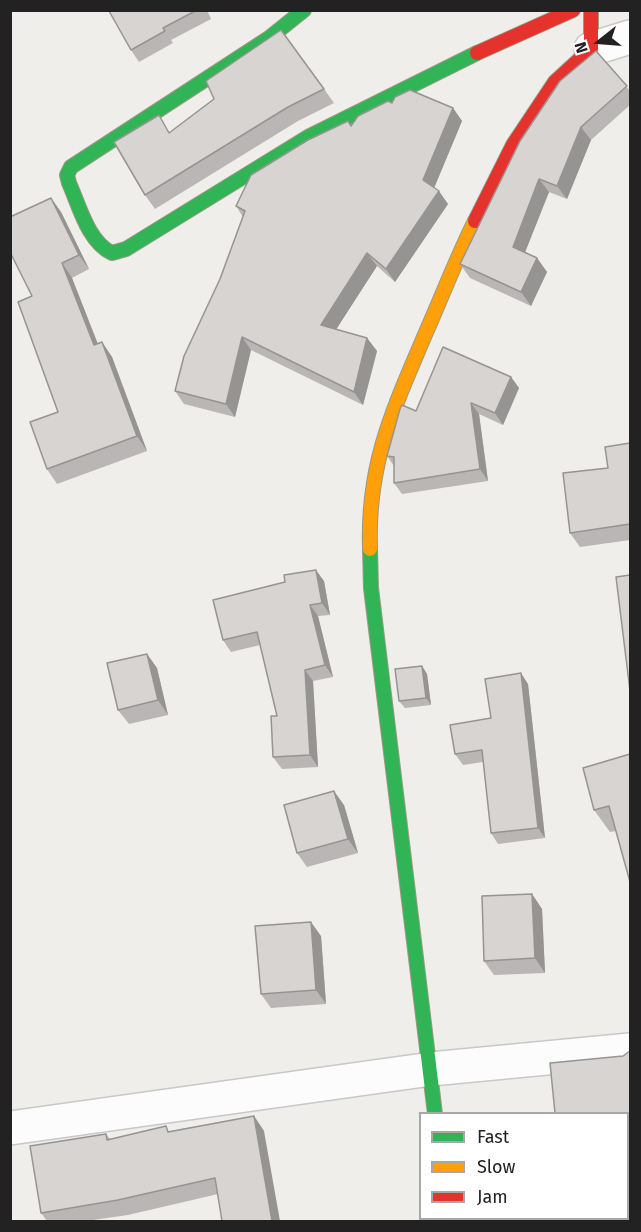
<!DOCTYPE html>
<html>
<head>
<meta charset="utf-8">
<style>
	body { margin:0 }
	#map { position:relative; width:641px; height:1232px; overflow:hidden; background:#f0eeeb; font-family:"Fira Sans",sans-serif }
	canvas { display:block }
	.frame { position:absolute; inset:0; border:12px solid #222; pointer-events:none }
	.legend { position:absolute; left:419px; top:1112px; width:210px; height:108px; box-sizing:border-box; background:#fff; border:2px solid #a7a7a7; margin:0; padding:8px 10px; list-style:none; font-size:18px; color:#222 }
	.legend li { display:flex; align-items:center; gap:12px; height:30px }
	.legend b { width:30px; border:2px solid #a7a7a7 }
	.north { position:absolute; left:569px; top:12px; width:60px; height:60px; -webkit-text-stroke:4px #fff; paint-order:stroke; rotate:253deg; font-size:16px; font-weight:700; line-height:24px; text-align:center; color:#222 }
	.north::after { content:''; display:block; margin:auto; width:21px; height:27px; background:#222; clip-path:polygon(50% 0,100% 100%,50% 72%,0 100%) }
</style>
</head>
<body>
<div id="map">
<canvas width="641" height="1232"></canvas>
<div class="frame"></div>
<ul class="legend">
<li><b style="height:8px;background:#30b455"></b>Fast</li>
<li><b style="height:8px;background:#ff9f0a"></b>Slow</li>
<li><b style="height:8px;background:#e5322d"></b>Jam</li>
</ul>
<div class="north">N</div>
</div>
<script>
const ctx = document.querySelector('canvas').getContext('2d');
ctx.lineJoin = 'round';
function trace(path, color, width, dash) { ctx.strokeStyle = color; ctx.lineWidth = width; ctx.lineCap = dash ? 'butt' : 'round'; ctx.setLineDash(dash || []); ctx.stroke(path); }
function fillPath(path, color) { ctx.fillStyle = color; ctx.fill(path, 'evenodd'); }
const street = new Path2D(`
	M591 49 630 37
	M10 1128 431 1069 630 1050
	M445 1218V1222`);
const fast = new Path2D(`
	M304 10 269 38 71 167 67 175 69 183C79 205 88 242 112 253L126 249 308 137 477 53
	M370 549 371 588 435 1114`);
const slow = new Path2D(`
	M370 549C367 462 394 408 427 330 443 294 457 257 475 221`);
const jam = new Path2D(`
	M477 53 573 10
	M475 221 513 145 555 82 591 49V10`);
const wall = new Path2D(`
	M109 10H207L211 19 171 40 173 43 139 62 131 50Z
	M596 51 630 91V105L591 140 567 199 549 192 525 252 537 258 547 272 531 306 470 278 460 264Z
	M324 89 334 103 298 121 155 209 145 195 170 132Z
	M392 103 453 108 462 121 434 188 448 204 395 282 377 266 336 329 367 338 377 351 363 405 251 350 235 417 184 404 175 391 220 279 243 217 236 206 351 126Z
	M51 198 61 212 89 269 72 278 98 344 102 342 112 357 147 451 57 484 47 469 58 412Z
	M511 377 519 388 503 425 479 414 488 481 402 494 394 483V466L387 456Z
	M630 443V540L580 547 570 533Z
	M324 581 330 615 318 616 333 677 313 681 318 767 282 769 273 757 277 716 260 645 231 652 223 640Z
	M147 654 157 668 168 715 129 724 118 710Z
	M422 666 427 674 431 705 405 708 399 701Z
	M528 684 545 838 498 844 491 833 483 762 463 765 455 754 491 718Z
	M630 754 616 831 610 832 594 810Z
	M344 805 358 853 307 867 297 853Z
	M532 894 542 909 545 973 494 975 484 961Z
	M321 936 326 1004 271 1008 261 994Z
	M623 1056 630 1221H456L627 1218Z
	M254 1116 264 1131 218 1194 128 1215 86 1221H47L41 1213 106 1134 110 1139 170 1131Z`);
const shadedWall = new Path2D(`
	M453 108 462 121 432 193 423 180Z
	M581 127 591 140 567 199 557 186Z
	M539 179 549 192 522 260 513 247Z
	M439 191 448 204 395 282 386 269Z
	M51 198 61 212 89 269 79 255Z
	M367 253 377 266 330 339 321 325Z
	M537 258 547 272 531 306 521 292Z
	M62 263 72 278 104 360 94 345Z
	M242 337 251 350 235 417 226 404Z
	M367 338 377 351 363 405 354 392Z
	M102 342 112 357 147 451 137 436Z
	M511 377 519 388 503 425 495 413Z
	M471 403 479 414 488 481 480 469Z
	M316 570 324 581 330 615 322 603Z
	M310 605 318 616 333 677 325 665Z
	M147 654 157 668 168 715 158 700Z
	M422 666 427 674 431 705 426 698Z
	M305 670 313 681 318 767 310 755Z
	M521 673 528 684 545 838 538 828Z
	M334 791 344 805 358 853 348 839Z
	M532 894 542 909 545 973 535 958Z
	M311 922 321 936 326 1004 316 990Z
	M254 1116 264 1131 280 1221H272Z`);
const building = new Path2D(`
	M197 10 163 28 165 31 131 50 109 11Z
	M281 30 324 89 288 107 145 195 114 142 159 115 169 133 214 99 206 81Z
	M596 51 627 86 581 127 557 186 539 179 513 247 537 258 521 292 460 264 520 141 560 81Z
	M410 90 453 108 423 180 439 191 386 269 367 253 321 325 367 338 354 392 242 337 226 404 175 391 184 356 220 279 245 211 236 206 251 175 308 140 348 121 351 126 358 116 388 101 392 103 395 97Z
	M51 198 79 255 62 263 94 345 102 342 137 436 47 469 30 422 58 412 18 302 32 296 10 252V217Z
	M443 347 511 377 495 413 471 403 480 469 394 483V457L387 456 400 409 402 405 416 411Z
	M630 443V524L570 533 563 473 608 468 605 447Z
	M316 570 322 603 310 605 325 665 305 670 310 755 273 757 271 716H277L257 632 223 640 213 600 285 582 284 575Z
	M630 575V691L616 577Z
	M147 654 158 700 118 710 107 663Z
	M422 666 426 698 399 701 395 669Z
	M521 673 538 828 491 833 482 750 455 754 450 725 491 718 485 679Z
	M630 754V882L609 806 594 810 583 768Z
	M334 791 348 839 297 853 284 805Z
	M532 894 535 958 484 961 482 896Z
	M311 922 316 990 261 994 255 926Z
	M630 1051V1221H620V1218H627V1113H555L550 1063 623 1056Z
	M254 1116 272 1221H222L215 1178 118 1200 41 1213 30 1146 106 1134 107 1140 166 1126 168 1132Z
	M456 1218H618L597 1221H456Z`);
trace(street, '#c9c8c7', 36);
trace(fast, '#999a82', 16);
trace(slow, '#999a82', 16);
trace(jam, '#999a82', 16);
trace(street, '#fdfcfc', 33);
trace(fast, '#30b455', 14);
trace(slow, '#ff9f0a', 14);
trace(jam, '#e5322d', 14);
fillPath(wall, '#b9b6b5');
fillPath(shadedWall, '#969493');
fillPath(building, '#d7d4d2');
trace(building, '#969493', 1.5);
</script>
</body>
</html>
